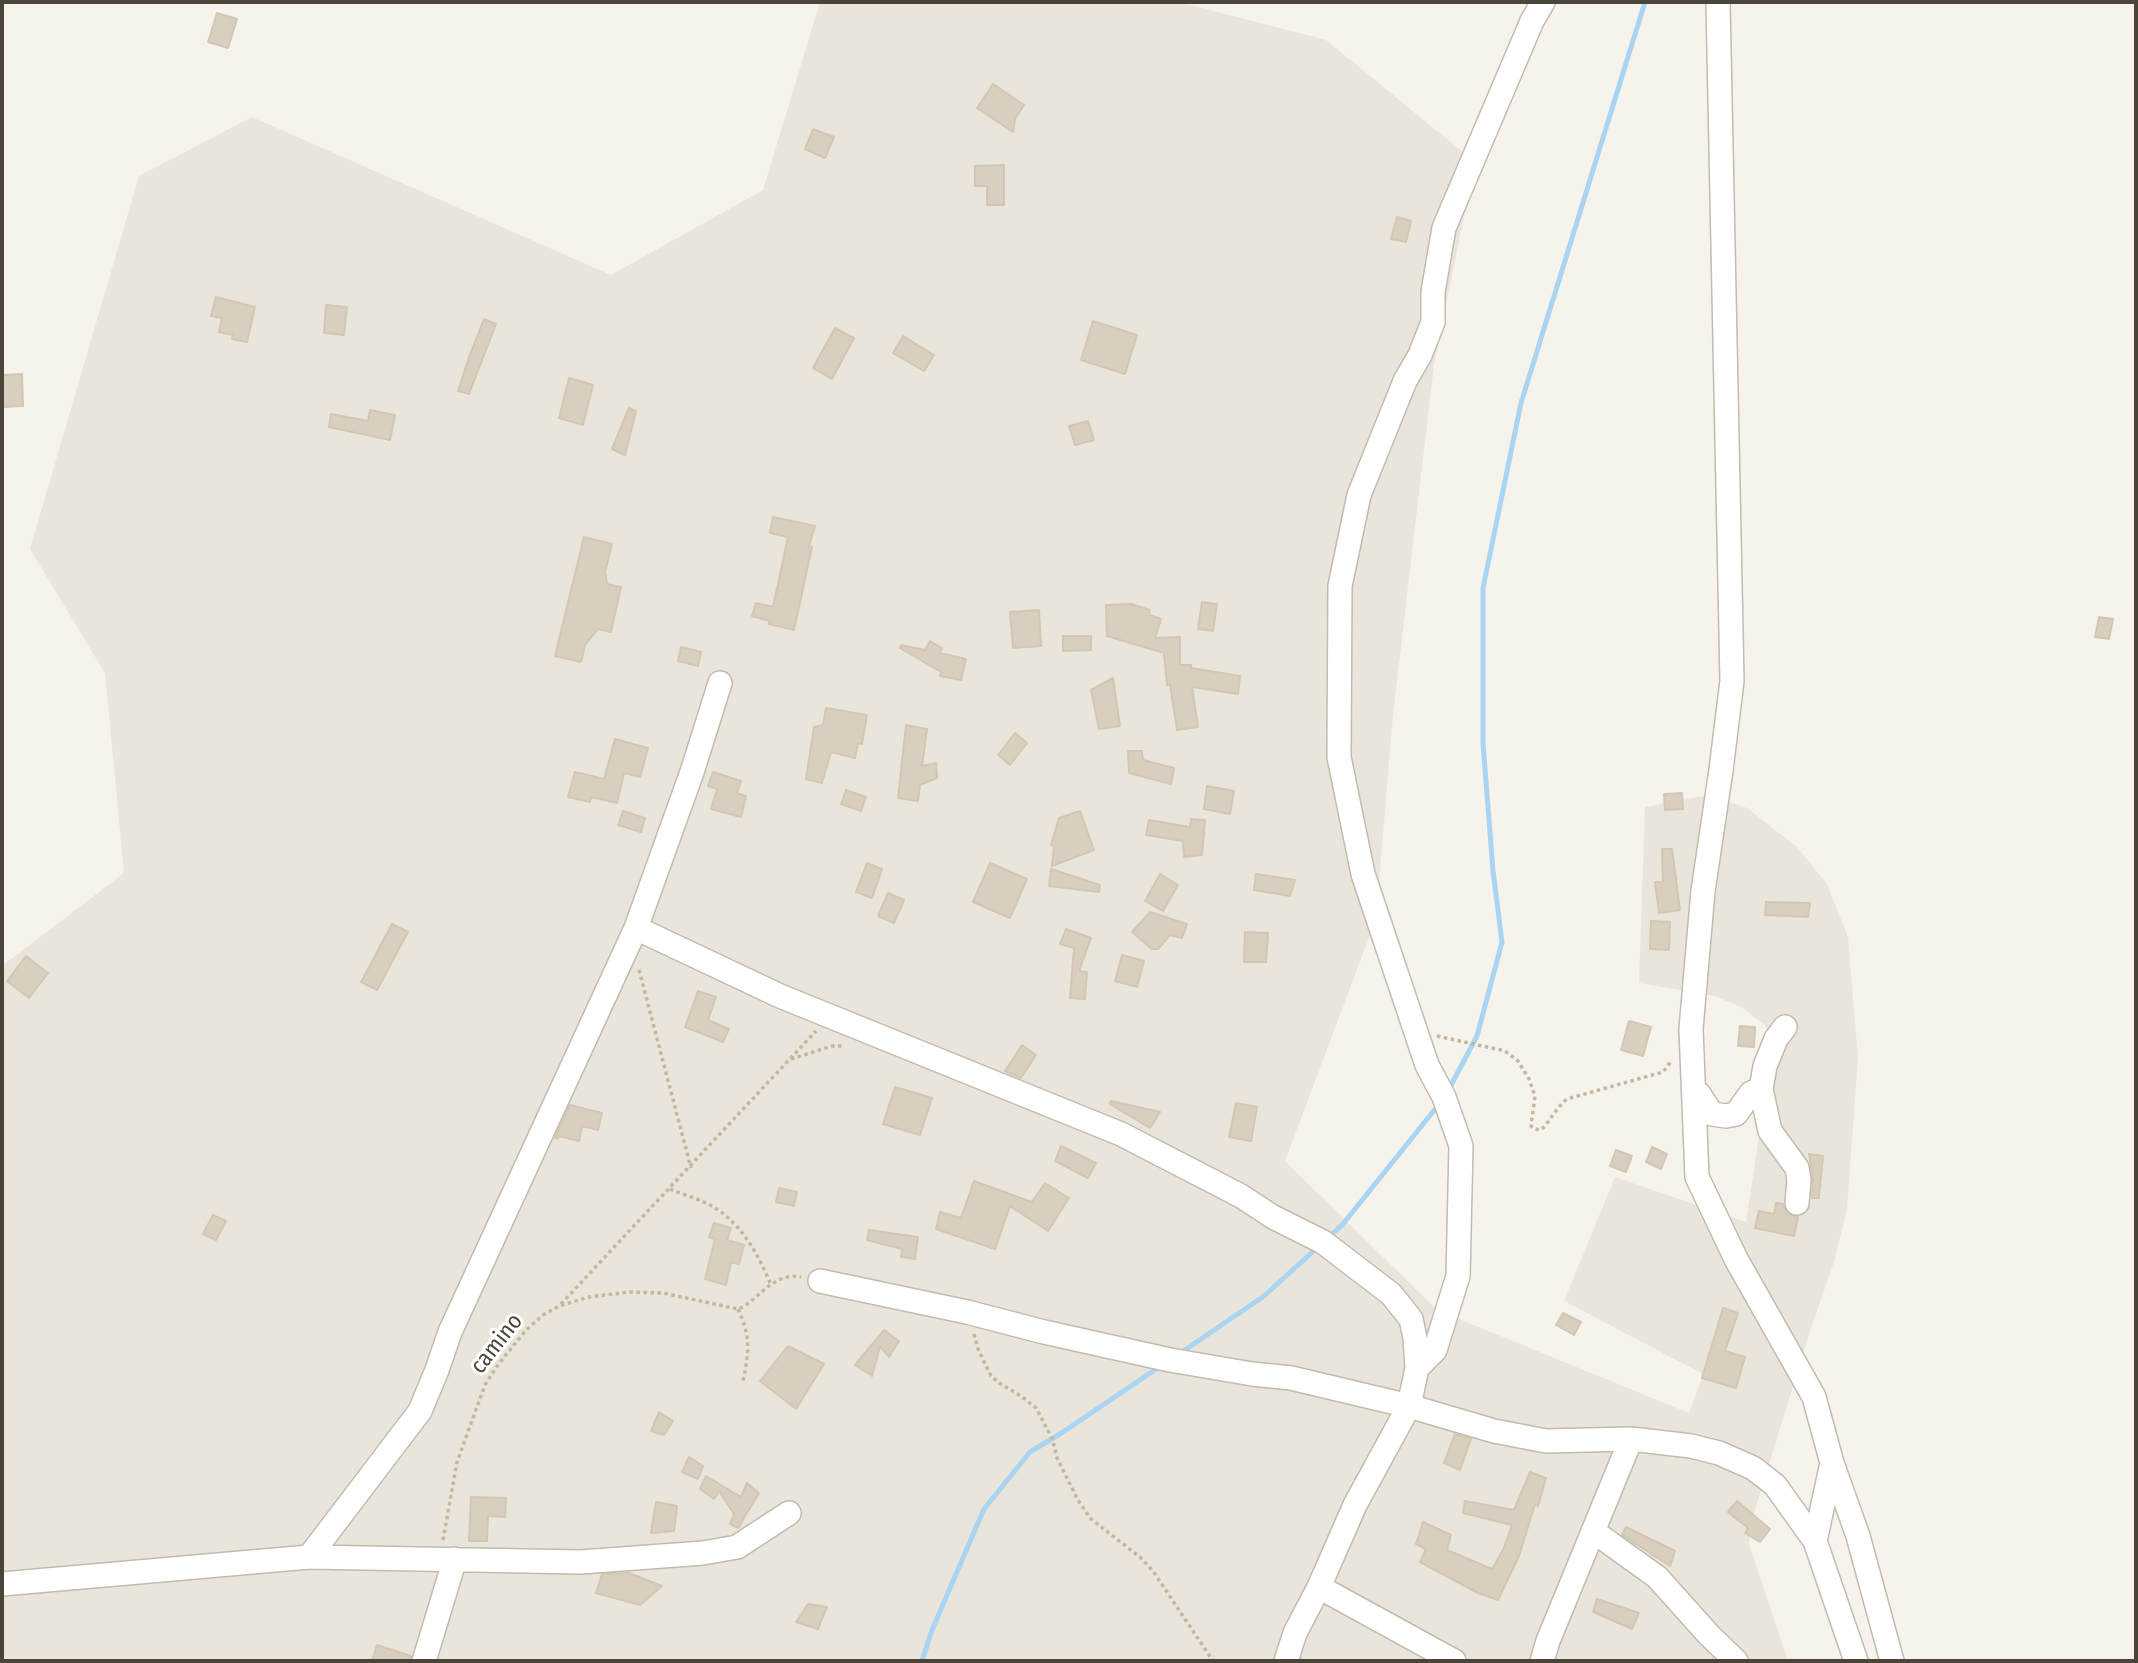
<!DOCTYPE html>
<html>
<head>
<meta charset="utf-8">
<style>
	body { margin:0 }
	#map { position:relative; width:2138px; height:1663px; overflow:hidden; background:#f6f3ec; font-family:"Fira Sans Condensed",sans-serif }
	canvas { display:block }
	.frame { position:absolute; inset:0; border:4px solid #4b4439; pointer-events:none }
</style>
</head>
<body>
<div id="map">
<canvas width="2138" height="1663"></canvas>
<div class="frame"></div>
</div>
<script>
const ctx = document.querySelector('canvas').getContext('2d');
ctx.lineJoin = 'round';
function fillPath(path, color) { ctx.fillStyle = color; ctx.fill(path, 'evenodd'); }
function trace(path, color, width, dash) { ctx.strokeStyle = color; ctx.lineWidth = width; ctx.lineCap = dash ? 'butt' : 'round'; ctx.setLineDash(dash || []); ctx.stroke(path); }
function drawText(font, color, halo, rows, align = 'center') {
  ctx.font = font + ' "Fira Sans Condensed",sans-serif'; ctx.lineWidth = 6; ctx.setLineDash([]); ctx.textBaseline = 'middle'; ctx.strokeStyle = halo; ctx.fillStyle = color; for (const [text, x, y, turn = 0] of rows) {
    ctx.save(); ctx.translate(x, y); ctx.rotate((+turn || 0) * Math.PI / 180); ctx.textAlign = isNaN(turn) ? turn : align; if (halo) ctx.strokeText(text, 0, 0); ctx.fillText(text, 0, 0); ctx.restore();
  }
}
const residential = new Path2D(`
	M820 2H1179L1326 40 1475 162 1434 365 1393 715 1376 919 1285 1161 1437 1310 1689 1413 1702 1378 1701 1373 1564 1301 1615 1177 1746 1222 1772 1051 1765 1025 1741 1007 1715 996 1639 983 1645 807 1708 795 1747 808 1797 847 1827 884 1848 937 1858 1058 1847 1209 1834 1262 1810 1331 1751 1523 1749 1544 1788 1661H2V966L124 873 105 673 30 549 139 176 252 117 611 275 763 190Z`);
const stream = new Path2D(`
	M1449 1089 1477 1036 1502 942 1493 871 1483 743V588L1521 403 1645 2
	M1328 1238 1343 1224 1440 1103
	M1179 1354 1264 1296 1318 1247
	M922 1661 932 1630 984 1509 1030 1452 1063 1432 1162 1365`);
const building = new Path2D(`
	M217 13 237 19 228 48 208 42Z
	M993 84 1024 105 1015 119 1013 132 977 108Z
	M813 129 834 137 825 158 805 149Z
	M1004 165V205H987V186H975V166Z
	M1397 217 1411 221 1406 242 1391 239Z
	M216 297 255 307 247 342 232 339 233 335 219 332 222 318 211 316Z
	M326 305 347 307 344 335 324 333Z
	M484 319 496 324 469 394 458 391 469 357Z
	M1093 321 1137 335 1125 374 1081 360Z
	M835 328 854 338 832 379 813 368Z
	M903 336 934 355 924 371 893 353Z
	M22 374 23 406 2 407V375Z
	M569 378 593 385 583 425 559 418Z
	M629 408 636 411 625 455 612 449Z
	M370 410 395 415 390 440 329 427 331 414 368 421Z
	M1088 421 1094 440 1075 445 1069 426Z
	M773 517 815 526 809 546 812 547 794 630 769 624 770 621 752 616 756 603 773 607 780 575 788 537 770 533Z
	M584 537 612 544 605 572 607 584 621 587 611 632 598 629 585 645 581 662 555 656Z
	M1202 602 1217 604 1213 631 1198 629Z
	M1131 604 1150 610 1149 615 1161 619 1155 638 1180 637V665H1191V668L1240 676 1238 694 1192 687 1198 727 1177 730 1170 684 1167 685 1164 653 1107 636 1106 605Z
	M1039 610 1041 646 1013 648 1010 612Z
	M2099 617 2113 619 2109 639 2095 637Z
	M1063 636H1091V650L1063 651Z
	M930 641 942 648 940 653 966 659 961 680 940 676 941 672 900 648 901 645 925 650Z
	M681 647 701 652 698 666 678 661Z
	M1113 678 1120 726 1099 729 1091 690Z
	M826 708 867 715 862 744 858 743 855 758 831 752 822 783 806 779 814 727 823 725Z
	M906 725 927 729 922 766 936 763 937 778 920 785 918 801 898 798Z
	M1015 733 1027 743 1010 765 998 755Z
	M615 739 648 748 640 777 624 773 617 803 591 797 590 802 568 797 575 772 604 779Z
	M1128 751H1142L1143 760 1174 768 1171 784 1129 773Z
	M713 772 741 781 737 793 746 796 741 817 711 809 717 789 708 786Z
	M1207 786 1234 791 1230 814 1204 809Z
	M846 790 866 797 861 811 841 804Z
	M1682 793 1683 809 1665 810 1664 794Z
	M623 811 645 818 641 832 618 825Z
	M1080 811 1094 850 1052 866 1054 846 1051 845 1059 818Z
	M1191 819 1205 820 1202 855 1184 857 1183 841 1146 835 1149 820 1190 827Z
	M1662 849H1672L1680 910 1659 913 1655 882H1663Z
	M867 863 882 869 872 898 856 892Z
	M990 863 1027 879 1010 918 973 902Z
	M1051 869 1100 885 1099 892 1049 886Z
	M1160 874 1178 885 1163 911 1145 901Z
	M1256 874 1295 880 1290 896 1254 890Z
	M888 893 904 900 894 923 878 916Z
	M1766 902 1810 903 1808 917 1765 915Z
	M1150 912 1187 924 1182 938 1170 935 1158 949H1152L1132 932Z
	M1651 921 1670 922 1669 950 1650 949Z
	M392 924 408 932 377 990 361 982Z
	M1066 929 1091 938 1079 971 1087 972 1085 999 1070 998 1074 948 1060 944Z
	M1245 932 1268 933 1266 962H1244Z
	M1122 955 1144 961 1137 987 1115 981Z
	M26 956 48 973 29 998 7 981Z
	M698 991 716 997 708 1020 729 1029 723 1042 685 1027Z
	M1629 1021 1651 1027 1643 1056 1621 1050Z
	M1740 1026 1755 1027 1754 1047 1738 1046Z
	M1022 1045 1036 1055 1021 1078 1005 1071Z
	M895 1087 932 1098 920 1135 883 1124Z
	M1111 1101 1160 1112 1150 1128 1110 1104Z
	M1236 1103 1257 1107 1251 1141 1229 1137Z
	M570 1105 602 1113 598 1130 582 1126 579 1141 559 1136 558 1139 555 1138Z
	M1061 1146 1096 1163 1088 1178 1055 1161Z
	M1652 1147 1667 1154 1661 1169 1646 1162Z
	M1616 1150 1632 1156 1626 1172 1610 1166Z
	M1809 1154 1823 1156 1819 1198H1812L1813 1178Z
	M974 1181 1032 1202 1045 1183 1069 1198 1048 1231 1010 1206 995 1249 936 1229 940 1212 961 1218Z
	M779 1188 797 1192 794 1206 776 1202Z
	M1776 1203 1783 1204 1788 1214 1798 1217 1794 1236 1755 1228 1759 1211 1774 1214Z
	M213 1215 226 1221 216 1240 203 1234Z
	M714 1223 731 1228 727 1240 744 1245 739 1264 731 1262 726 1285 705 1279 715 1239 709 1237Z
	M869 1230 918 1237 915 1259 901 1257 902 1249 867 1240Z
	M1723 1308 1738 1313 1725 1351 1745 1357 1736 1388 1702 1378Z
	M1563 1313 1581 1322 1574 1335 1556 1325Z
	M884 1330 899 1341 889 1357 880 1346 872 1376 855 1365Z
	M788 1346 824 1364 796 1409 760 1381Z
	M659 1412 673 1421 664 1435 651 1431Z
	M1455 1434 1471 1439 1460 1470 1444 1463Z
	M689 1457 703 1466 698 1479 682 1472Z
	M1530 1472 1546 1478 1538 1506 1535 1504 1519 1556 1498 1600 1478 1593 1420 1562 1426 1549 1416 1544 1423 1522 1451 1535 1447 1550 1492 1569 1503 1550 1512 1525 1463 1513 1465 1501 1514 1510Z
	M706 1476 741 1497 747 1483 759 1493 738 1528 730 1524 734 1514 719 1491 714 1499 700 1489Z
	M471 1497 506 1498 505 1517 488 1516 487 1541H469Z
	M1737 1501 1770 1529 1760 1542 1745 1533 1748 1528 1728 1512Z
	M656 1502 677 1506 674 1531 651 1533Z
	M1626 1527 1675 1551 1670 1566 1622 1535Z
	M629 1573 662 1586 640 1605 596 1593 602 1574Z
	M1597 1599 1639 1613 1632 1629 1593 1612Z
	M808 1604 827 1607 818 1629 796 1622Z
	M377 1645 411 1656 410 1661H372Z`);
const path = new Path2D(`
	M639 970 691 1168
	M1437 1036 1505 1051 1518 1061 1529 1079 1535 1096 1531 1126 1535 1129 1541 1130C1551 1120 1556 1108 1567 1099L1663 1072 1672 1060
	M791 1059 832 1046H845
	M670 1189C682 1194 695 1198 706 1203 740 1219 758 1254 771 1285
	M561 1304 816 1031
	M738 1309C751 1337 749 1352 743 1381
	M974 1334 978 1349 991 1376 999 1383 1021 1396 1036 1408 1052 1438 1057 1458 1078 1500 1091 1519 1140 1557 1153 1571 1213 1661
	M443 1540 457 1462 485 1385 497 1366 526 1330 543 1315 559 1306 589 1297 629 1292 663 1293 738 1309 743 1307C762 1294 777 1272 801 1277`);
const minor = new Path2D(`
	M1718 2 1732 681 1721 770 1703 891 1691 1029 1697 1177 1736 1259 1814 1397 1832 1463 1815 1541
	M636 928 780 996 1121 1134 1241 1196 1273 1217 1323 1242 1391 1294 1411 1319 1415 1338 1417 1368 1409 1406 1355 1505 1319 1587 1295 1633 1286 1661
	M1785 1027 1776 1039 1765 1066 1761 1089 1770 1131 1797 1168 1799 1180 1797 1203
	M1694 1091 1699 1094 1712 1114 1726 1116 1736 1114 1751 1093 1761 1089
	M820 1281 967 1312 1044 1332 1170 1360 1252 1374 1291 1378 1409 1406 1494 1431 1546 1441 1631 1439 1691 1446 1719 1453 1753 1468 1775 1485 1815 1541 1856 1661
	M1417 1368 1435 1350 1458 1276 1461 1146 1444 1097 1427 1065 1363 874 1339 757 1340 586 1359 495 1405 381 1420 355 1433 322V292L1444 228 1532 21 1543 2
	M1832 1463 1858 1536 1892 1661
	M1593 1531 1657 1577 1709 1635 1736 1661
	M309 1557 420 1411 437 1370 450 1332 636 928 692 772 720 683
	M2 1584 309 1557 581 1562 703 1553 737 1547 789 1513
	M1319 1587 1454 1661
	M424 1661 455 1559
	M1542 1661 1548 1641 1631 1439`);
const streetNames = [
	["camino",497,1344,-52]
];
fillPath(residential, '#eae5da');
trace(stream, '#a9d4f2', 5);
fillPath(building, '#d8cfc1');
trace(building, '#d3c7b4', 2);
trace(minor, '#c2bbae', 26);
trace(path, '#c4b79f', 3.5, [3.5, 3.5]);
trace(minor, '#fff', 23);
drawText('23px', '#4b4439', '#fff', streetNames);
</script>
</body>
</html>
